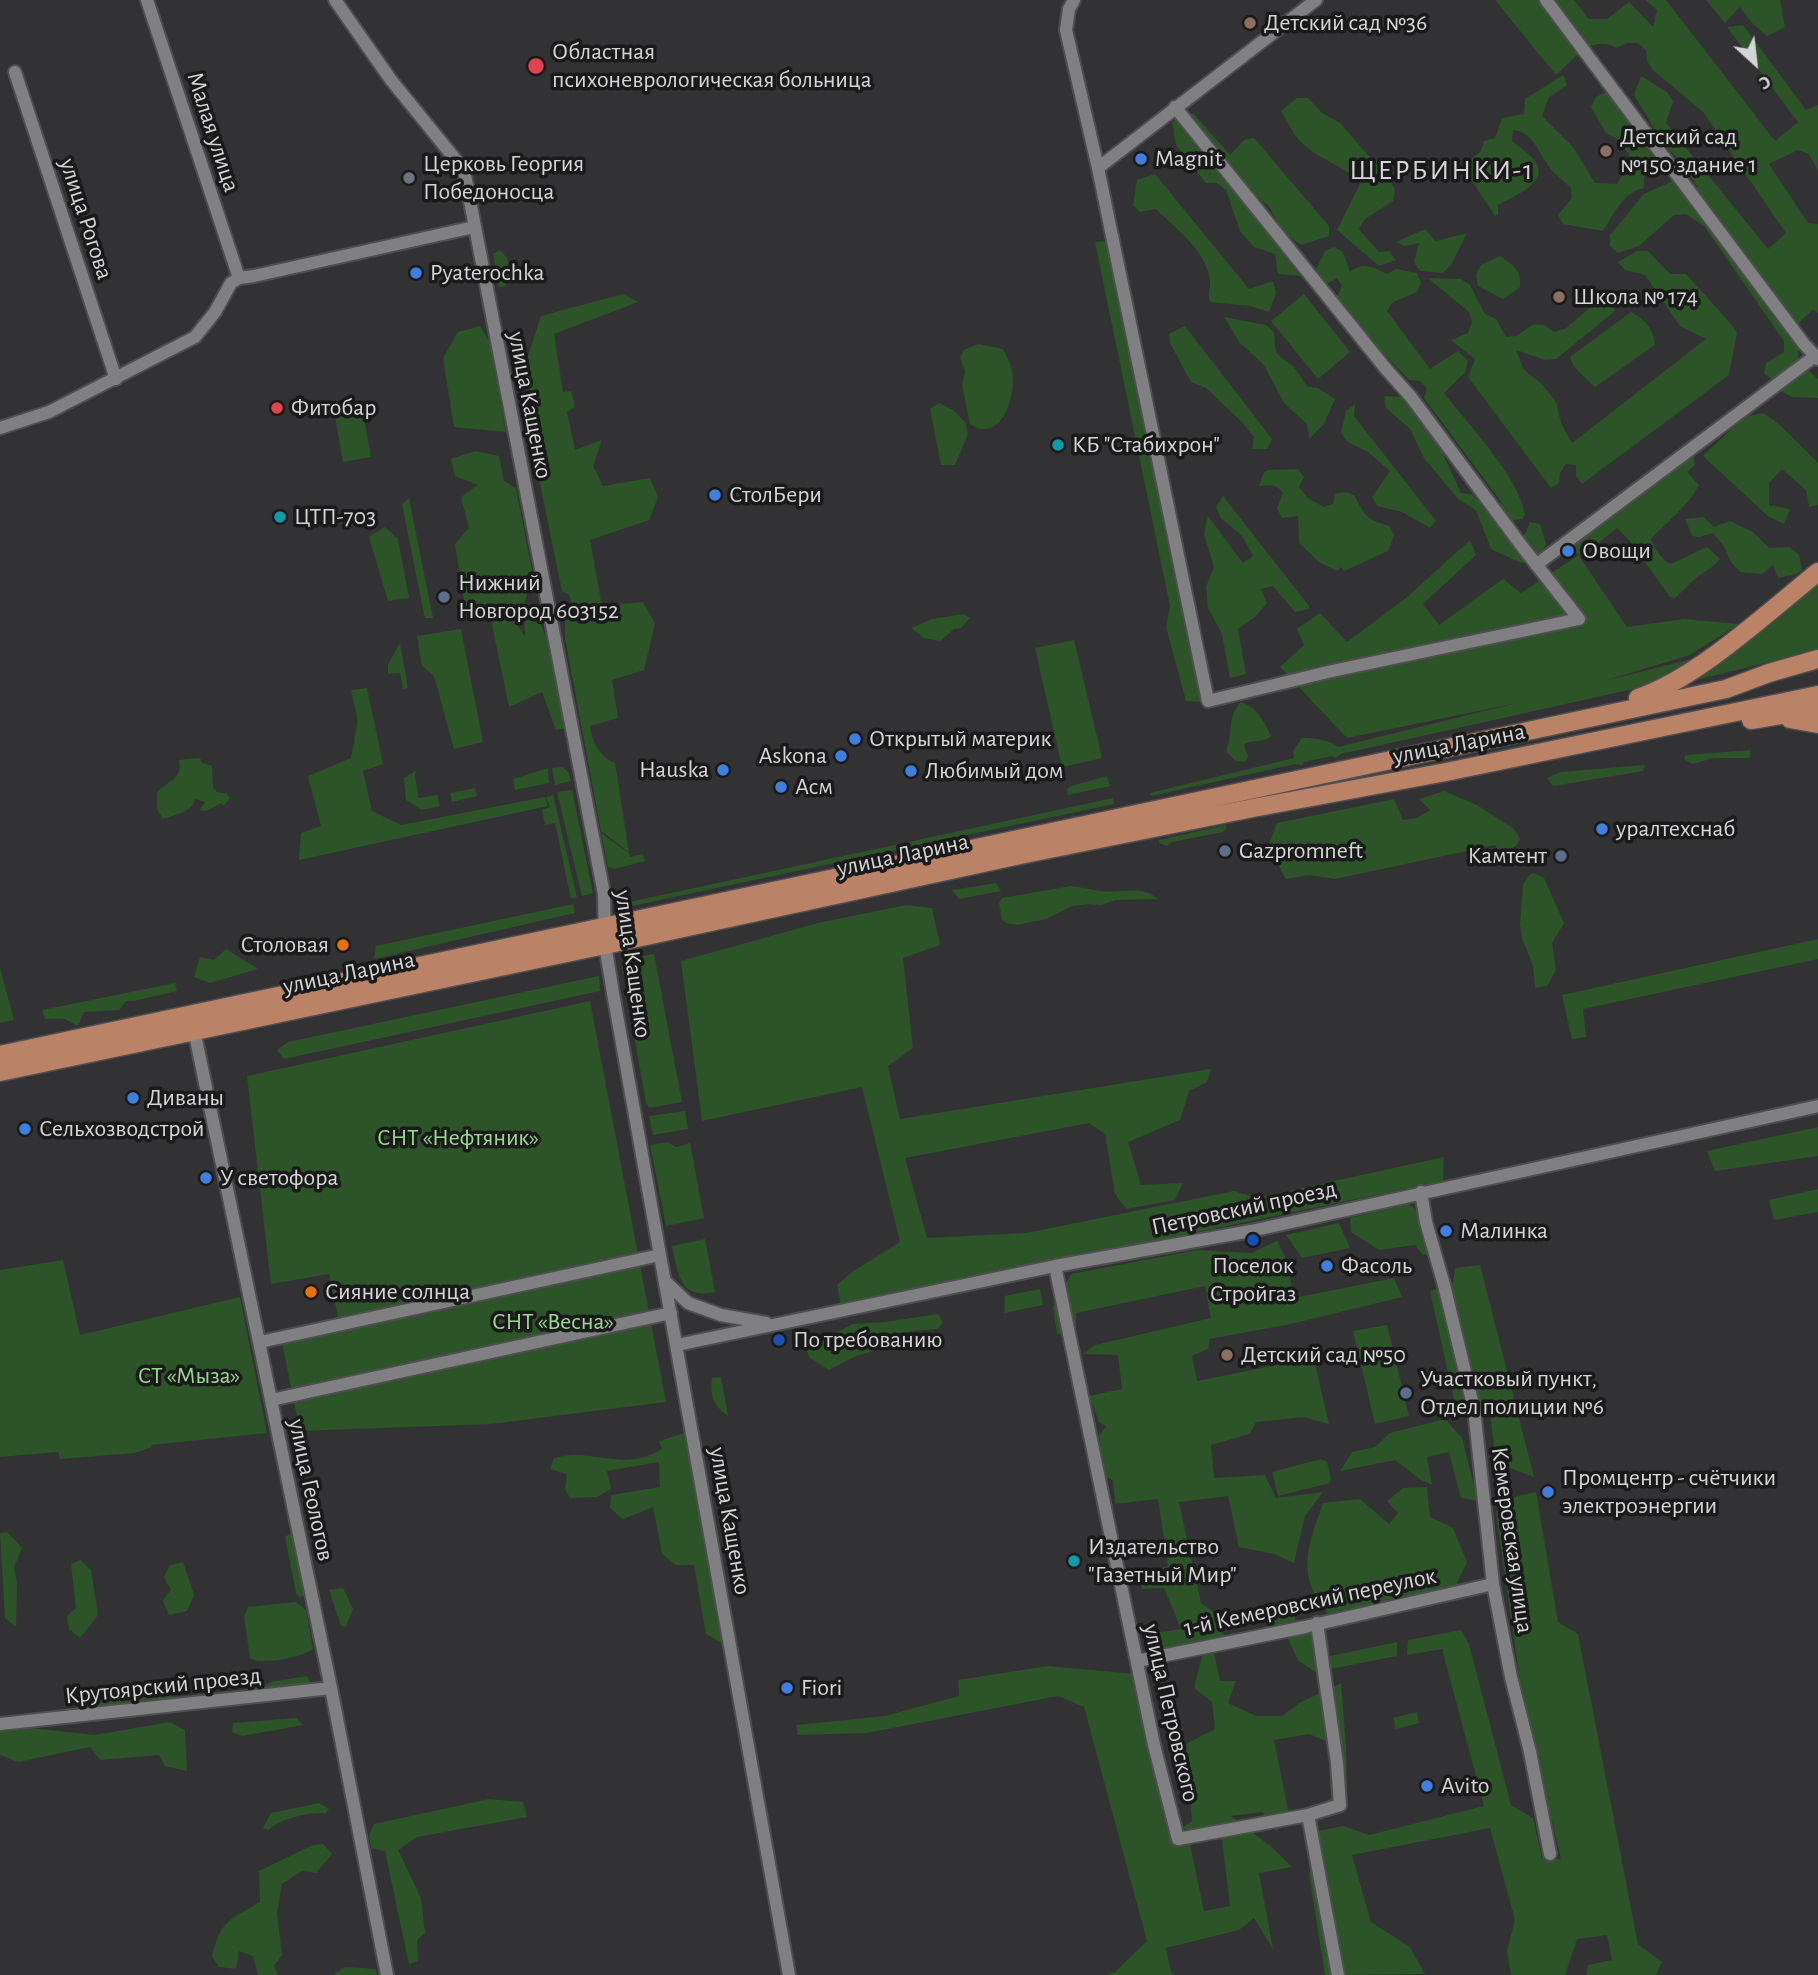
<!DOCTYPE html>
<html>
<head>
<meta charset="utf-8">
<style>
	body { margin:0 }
	#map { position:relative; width:1818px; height:1975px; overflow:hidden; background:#323234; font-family:"Alegreya Sans",sans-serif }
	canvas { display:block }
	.north { position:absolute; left:1720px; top:28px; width:70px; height:70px; -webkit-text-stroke:5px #1a1a1b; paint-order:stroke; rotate:153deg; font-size:19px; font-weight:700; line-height:28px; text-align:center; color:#d5d5d7 }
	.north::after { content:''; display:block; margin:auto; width:24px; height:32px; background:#d5d5d7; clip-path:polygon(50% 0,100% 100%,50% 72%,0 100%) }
</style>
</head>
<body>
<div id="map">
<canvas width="1818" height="1975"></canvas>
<div class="north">С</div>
</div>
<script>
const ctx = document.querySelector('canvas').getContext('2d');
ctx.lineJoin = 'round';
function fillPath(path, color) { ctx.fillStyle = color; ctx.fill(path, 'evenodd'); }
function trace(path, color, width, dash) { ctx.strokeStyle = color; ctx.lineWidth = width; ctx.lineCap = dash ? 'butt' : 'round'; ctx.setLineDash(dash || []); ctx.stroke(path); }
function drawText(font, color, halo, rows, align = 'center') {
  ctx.font = font + ' "Alegreya Sans",sans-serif'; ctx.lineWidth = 7; ctx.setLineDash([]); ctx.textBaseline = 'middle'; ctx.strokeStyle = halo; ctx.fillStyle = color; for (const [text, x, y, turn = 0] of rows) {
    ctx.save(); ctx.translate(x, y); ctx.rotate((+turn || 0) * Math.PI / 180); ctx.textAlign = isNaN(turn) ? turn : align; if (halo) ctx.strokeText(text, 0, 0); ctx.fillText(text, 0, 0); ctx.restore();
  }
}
const green = new Path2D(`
	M1495 0H1574L1589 19H1607L1629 2 1653 27 1657 10 1646 0H1666L1775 141 1798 122 1727 27 1743 25 1806 110 1818 105V171L1809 154 1798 150 1769 164 1808 223 1818 224V313L1813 309 1799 323 1798 362 1792 371 1773 380 1764 373 1766 363 1784 352V341L1704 226 1686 214 1674 215 1639 246 1618 253 1610 246V235L1644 194 1673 181 1698 188 1681 161 1664 145 1634 95 1641 76 1667 92 1673 101 1666 123 1768 249 1786 233 1703 112 1653 70 1647 61 1646 50 1638 43H1627L1617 48C1590 34 1576 58 1556 75Z
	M1706 0H1780L1785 27 1767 36 1752 23 1740 7 1725 23Z
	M1563 75 1567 85 1549 97 1542 116 1573 147 1595 183 1617 184 1629 165V154L1616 138 1606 133 1591 107 1596 97 1606 92 1662 168 1652 170 1644 177V188C1623 192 1614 214 1603 231L1563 224 1558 215 1572 198 1571 188C1563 180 1553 173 1547 164 1537 150 1533 132 1513 130L1512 141C1519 147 1533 156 1537 164 1547 185 1511 197 1498 205V215L1495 216C1488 204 1467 176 1464 165L1481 151 1484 141 1495 138 1502 118 1524 114 1525 99Z
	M1297 98H1308L1322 113 1340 123 1390 180 1395 190 1393 201 1365 219 1359 229 1379 252 1389 251 1396 260 1379 266 1337 230 1361 182C1342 165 1317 159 1299 140 1292 133 1287 120 1281 111Z
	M1193 113 1230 155 1244 140 1254 138 1329 226V236L1301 245 1284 233 1268 205 1250 193 1243 197 1300 276 1278 274 1275 254 1254 247 1240 231 1226 190 1217 183H1206L1176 145 1172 122Z
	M1155 174 1249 289 1273 281 1276 293 1269 312 1250 306 1210 302C1207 292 1211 289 1210 281 1207 251 1176 229 1156 209L1140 212 1133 205 1137 180Z
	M1425 229 1436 241 1467 233 1451 265 1443 273 1420 271 1414 262 1419 243 1405 246 1396 242Z
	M1104 241 1109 246 1202 702 1186 701 1166 627 1170 606 1095 242Z
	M1334 247 1343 252 1350 272C1363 261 1372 267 1387 274L1396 269 1417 273 1421 282 1417 292 1393 302 1387 311 1430 369 1458 351 1468 361 1465 372 1444 393C1468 424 1520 478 1525 515L1522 519 1499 522 1510 541 1524 536 1530 522 1540 524 1546 544 1540 559 1521 563 1491 549 1476 510 1458 499 1424 458 1410 429 1386 408 1384 396 1405 397 1408 406 1431 428 1461 493 1472 494 1486 509 1502 503 1424 398 1427 388 1420 381 1409 380 1371 340 1336 315 1333 305 1342 286 1337 278 1328 283 1317 280 1316 270 1325 251Z
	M500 250 507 258 511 279 505 286 499 287 493 254Z
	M1637 251H1648L1670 274H1686L1731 324 1737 333 1729 375 1582 484 1576 476V465L1566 464 1560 473 1559 483 1551 488 1468 377 1475 359 1451 340 1468 333 1472 322 1469 312 1428 278 1461 279 1470 285 1485 314 1496 319 1506 337 1516 336 1534 324 1545 325 1554 332 1565 329 1600 299 1611 302 1615 311 1556 359 1545 360 1516 350 1524 370 1542 384 1556 402 1561 423 1572 443 1706 339 1680 326 1645 275 1625 270 1618 262Z
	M1500 256C1513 265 1522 270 1520 287L1503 299 1478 286 1476 275 1481 265Z
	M623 294 638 302 554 334 563 392 571 391 575 407 567 412 575 450 602 440 593 466 603 486 650 478 658 497 649 520 590 540 602 606 643 602 655 623 644 670 612 680 618 718 590 726C592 742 600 757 615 763L629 852 601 831 565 638V607L572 604 569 595 562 591 539 479 527 359 541 316Z
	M1304 294 1350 352 1318 379 1271 321Z
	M1631 312C1643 318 1655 330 1655 345L1595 387 1574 367 1570 357Z
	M1224 317 1266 325 1274 332C1276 353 1273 352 1290 364 1297 369 1302 380 1308 387L1318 388 1335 399 1324 424 1309 439 1307 424 1284 403 1264 365 1240 343Z
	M480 326 490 343 506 432 454 427 443 358 458 332Z
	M1185 326 1272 439 1267 449H1252L1254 437 1242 422 1206 388 1191 382 1170 343 1169 334Z
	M978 344 1003 349C1006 356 1011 363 1012 370 1017 394 1002 445 970 424L962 385 965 371 960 358 964 350Z
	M1808 370 1818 379V398L1792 397 1781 391Z
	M361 401 371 457 343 462 333 405Z
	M939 403 953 410 965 422 968 434 955 465H941L930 409Z
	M1355 404 1354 416 1436 521 1430 528 1402 512 1377 506 1372 497 1390 471 1368 452 1348 442 1341 433 1346 411Z
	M1764 413 1781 426 1818 463V505L1809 507 1806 490 1782 469 1769 483V505L1790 509 1784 524 1768 516 1703 456 1744 417Z
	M475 451 499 456 504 481 516 488 533 576 524 604 458 618 464 600 455 544 469 528 461 497 478 485 455 476 451 459Z
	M1693 452 1695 465 1687 472 1699 485C1687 507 1668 521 1651 539 1653 547 1664 562 1671 564L1707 547 1720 559 1712 567 1697 577 1675 598 1670 597 1630 541 1617 528 1582 556H1579L1627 627 1684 619 1739 624 1690 655 1604 681 1696 658 1660 683 1341 754 1336 758 1332 756 1304 762 1302 765 1296 764 1151 796 1150 793 1294 758 1293 751 1302 738C1314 738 1329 739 1338 747L1517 703 1347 738 1280 667 1304 645 1297 629 1320 613 1347 642 1406 598 1470 540 1476 555 1423 604 1439 625 1503 579 1521 593 1579 555 1568 547 1588 518 1619 509Z
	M1298 469 1304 477 1299 487 1309 499 1324 507 1333 504 1335 494 1346 492 1355 496C1365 517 1367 519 1389 526L1394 535 1388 551 1344 571 1341 567 1337 571 1319 562 1299 543 1298 516 1282 518 1277 508 1283 493C1276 483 1269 485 1259 486L1264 472 1269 470Z
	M1223 496 1309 606V609L1295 612 1273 586 1261 589 1267 603 1255 617 1238 629 1246 674 1230 678 1222 634 1208 608 1206 587 1214 567 1204 534 1208 516 1243 563 1253 556 1243 537 1221 518 1216 507Z
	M409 498 433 618H425L402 504Z
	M1703 517 1714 527 1730 521 1753 532 1769 548 1790 547 1799 555 1802 570 1797 574 1778 578 1773 565 1762 574 1740 572 1731 562 1724 547 1713 533 1699 537 1692 536 1685 519Z
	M385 527 398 539 409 598 388 601 369 537Z
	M1818 579V650L1684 683Z
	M536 613 553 654 568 728 556 730 542 692 509 707 491 620 513 617 525 637 524 614Z
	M964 614 970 618 961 628 954 629 940 641 924 638 911 628 932 619Z
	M461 629 483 742 454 749 434 676 422 666 417 636Z
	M1074 640 1102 758 1062 767 1035 648Z
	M400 643 408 688 403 689 400 673 388 674V664Z
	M367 688 383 764 363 771 372 811 401 825 545 797 548 806 299 860 301 833 321 826 308 776 351 758 358 720 351 690Z
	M1241 702C1258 708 1264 721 1271 736 1264 744 1252 738 1244 745L1248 756 1246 761C1235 763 1233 759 1226 751 1234 734 1226 717 1241 702Z
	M1751 750 1749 758H1713L1693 764 1684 759 1686 755Z
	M200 758 202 763 212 766 213 788 217 792 227 794 230 798 224 806 221 803 206 811 200 810 205 802 195 799C193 812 174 815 163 819L157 809V792C169 780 183 779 179 760Z
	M1645 765 1643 771 1553 786 1547 778 1561 772Z
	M563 767 568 772 571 781 555 785 552 768Z
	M548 768 549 783 515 790 513 779Z
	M416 771 415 776 419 798 437 795 440 806 422 810 406 800 404 778Z
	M1107 776 1110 786 1068 795 1067 789 1071 786Z
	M475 788 477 796 452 802 450 793Z
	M572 790 593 893 582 896 557 792Z
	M1444 791 1477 805 1514 829 1520 839 1516 846 1500 853 1495 845 1335 879 1310 875 1286 879 1268 847 1277 823 1394 799 1403 820 1417 818 1430 810 1419 799Z
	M553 795 577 897 571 899 555 823 545 825 542 810 550 807 546 797Z
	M1113 798 1114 804 627 907 620 904Z
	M1225 825 1227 828 1223 832 1172 842 1167 846 1159 843V840Z
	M601 833 629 853 630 857 643 854 645 861 615 869 608 867Z
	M1534 873 1544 878 1564 923 1552 943 1556 970 1547 986 1535 988 1533 966 1522 938 1520 925 1523 885 1529 875Z
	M996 883 1001 891 959 899 952 890Z
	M1071 886C1081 887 1089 889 1099 891 1119 894 1142 884 1158 899L1116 900 1101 905 1089 904 1072 906 1046 919 1017 925 1006 923 1002 919 999 903 1002 898Z
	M573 904 575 913 374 959 376 946Z
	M906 905 932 908 940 945 903 958 913 1048 888 1066 900 1119 1211 1069 1207 1082 1189 1091 1180 1120 1128 1142 1141 1185 1183 1183 1175 1200 1126 1209 1115 1194 1105 1134 1089 1123 905 1158 927 1238 1026 1233 1234 1191 1256 1198 1444 1157 1443 1181 841 1306 837 1285 852 1272 900 1242 862 1087 702 1121 681 961 818 923Z
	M1818 939V959L1583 1009 1586 1037 1572 1039 1562 995Z
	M226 949 258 969 210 983 194 977 200 957 214 960Z
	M654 954 682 1102 649 1108 646 1103 622 966 627 959Z
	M0 968 14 1020 0 1023Z
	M599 976 600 991 284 1059 277 1050 288 1042Z
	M175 983 177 991 134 1001H126L119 1010 84 1012 78 1026 65 1019H45L42 1010Z
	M590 1001 666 1402 491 1424 300 1431 280 1333 339 1322 329 1274 271 1284 247 1076Z
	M685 1111 688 1129 653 1135 649 1116Z
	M1818 1127V1156L1715 1171 1707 1151Z
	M667 1142 676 1147 690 1143 704 1218 666 1226 650 1145Z
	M1818 1189V1212L1774 1220 1769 1200Z
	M1409 1204 1435 1225 1441 1252 1423 1255 1415 1245 1379 1250 1351 1232 1350 1218Z
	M1339 1223 1350 1248 1302 1258 1286 1235Z
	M705 1239 715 1292C679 1300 678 1273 672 1246Z
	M1277 1241 1287 1261 1294 1298 1394 1278 1402 1297 1291 1324 1210 1339 1208 1349 1192 1356 1197 1381 1292 1362 1315 1364 1329 1424 1304 1417 1256 1422 1250 1434 1211 1445 1214 1478 1265 1475 1276 1498 1323 1492 1305 1516 1294 1563 1274 1554 1239 1547 1228 1496 1179 1502 1201 1603 1215 1613 1225 1638 1147 1654 1144 1635 1181 1629 1164 1588 1142 1589 1139 1576 1168 1566 1158 1499 1115 1504 1113 1480 1105 1476 1099 1436 1106 1426 1099 1422 1089 1396 1122 1389 1118 1355 1083 1354 1095 1345 1211 1318 1205 1286 1076 1313V1332L1057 1334 1053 1307 1071 1274 1198 1250 1251 1253Z
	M63 1260 80 1335 240 1297 267 1433 151 1445 152 1447 135 1453 60 1459 58 1452 0 1457V1270Z
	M1480 1265 1534 1477 1496 1463 1489 1406 1456 1408 1430 1291 1453 1283 1455 1268Z
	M1040 1289 1043 1305 1004 1313 1005 1296Z
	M938 1314 943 1322 938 1329C916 1331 890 1329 877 1350L856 1356 829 1370 810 1358 803 1343 831 1335 853 1324 885 1322Z
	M1387 1325 1409 1416 1375 1424 1353 1331Z
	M721 1377 728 1416C713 1405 710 1396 712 1378Z
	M1445 1419 1462 1438 1478 1501 1461 1498 1449 1452 1427 1457 1432 1485 1421 1480 1395 1460 1340 1471 1352 1452 1375 1447 1390 1433Z
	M688 1432 725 1645 706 1634 694 1565H676L662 1554 653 1507 623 1519 610 1508 611 1495 660 1487 659 1462 607 1471 611 1489 597 1497 570 1498 565 1489 567 1474 550 1469 554 1458C561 1457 569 1454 576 1455 608 1456 631 1468 662 1449L659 1441Z
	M1321 1459 1327 1462 1331 1479 1330 1483 1278 1496 1272 1472Z
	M1427 1487 1430 1517 1453 1528 1467 1562 1457 1583 1460 1597 1337 1624C1296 1580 1304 1556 1323 1503L1360 1499 1389 1524 1398 1513 1387 1501 1403 1488Z
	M1536 1492 1558 1622 1578 1634 1638 1944 1662 1962 1656 1975H1586L1588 1965 1612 1960 1607 1935 1577 1939 1565 1975H1511L1507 1951 1515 1920 1490 1828 1352 1855 1371 1922 1410 1947 1425 1974 1325 1975 1309 1874 1320 1847 1318 1831 1343 1826 1369 1835 1484 1806 1442 1649 1407 1655 1408 1640 1461 1630 1469 1644 1511 1805 1533 1818 1542 1858 1561 1859 1522 1695 1496 1513 1514 1497Z
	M7 1532 22 1548 14 1567 17 1582 16 1627 5 1618 0 1533Z
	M291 1533 295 1534 307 1592 300 1598 296 1593 285 1537Z
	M80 1560 91 1570 98 1615 80 1638 69 1629 67 1616 76 1608 71 1564Z
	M183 1562 194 1595 187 1611 169 1615 163 1600 171 1590 164 1577 170 1565Z
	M343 1588 353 1609 346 1627 341 1626 329 1590Z
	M296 1602 306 1610 313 1649C302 1657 262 1666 250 1658L244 1616 248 1607Z
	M1297 1605 1295 1619 1321 1634 1326 1657 1397 1642V1656L1315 1672 1298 1660 1286 1635 1257 1616Z
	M1214 1652 1220 1681H1236L1228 1703 1256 1716H1282L1301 1702 1341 1683 1346 1747 1347 1796 1336 1811 1326 1806 1331 1797 1328 1742 1309 1734 1274 1740 1289 1815 1276 1831 1262 1812 1231 1816 1273 1848 1292 1867 1259 1873 1273 1949 1254 1918 1239 1930 1166 1948 1171 1972 1175 1975H1107L1115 1972 1147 1941 1084 1707 1058 1696 867 1733 798 1735 796 1725 885 1716 959 1696 958 1680 1048 1666 1135 1674 1174 1838 1190 1844 1204 1911 1230 1906 1222 1840 1182 1828 1192 1821 1186 1744 1215 1729 1212 1702 1194 1688 1202 1656Z
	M307 1676 310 1682 304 1685 270 1690 266 1688 255 1692 252 1687 255 1683 261 1682 266 1685 270 1682Z
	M176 1695C158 1708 114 1712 93 1704V1699Z
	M1417 1712 1419 1723 1396 1729 1393 1718Z
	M296 1718 303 1725 242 1736 232 1732 233 1723Z
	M170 1722 185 1730 187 1771 165 1766 159 1755 100 1760 90 1747 18 1762 0 1755V1731L30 1728 95 1735Z
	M489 1799 523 1802 527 1817 417 1837 398 1850 421 1898 425 1933 417 1940 418 1961 409 1964 385 1851 371 1848 369 1835 374 1824Z
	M319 1803 329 1809 326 1813C306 1813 284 1817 268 1830L263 1828 271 1813Z
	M323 1844 332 1854 316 1873 302 1871 282 1884 277 1913 282 1955 274 1966 278 1975H258L253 1956 239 1951 236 1969 219 1967 212 1956C222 1918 229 1921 260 1902L259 1871 313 1845Z
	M345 1967 376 1969 377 1975H333Z`);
const street = new Path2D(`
	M147 0 239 278
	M335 0 391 80 464 170 604 894 605 945 613 993 789 1975
	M1074 0 1069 9 1066 30 1098 168 1208 701 1332 671 1579 619 1521 545 1411 397 1386 369 1175 107
	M1546 0 1804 344 1818 359
	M15 72 116 379
	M1098 168 1316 0
	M0 428 49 412 195 337 215 312 231 283 239 278 254 276 474 227
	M1536 565 1815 356
	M193 1025 331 1688 387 1975
	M1421 1192 1426 1222 1444 1285 1474 1409 1493 1584 1511 1677 1530 1752 1550 1854
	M1055 1266 1154 1745 1178 1839 1308 1815 1338 1975
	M665 1281 688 1303 721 1315 766 1323
	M260 1342 660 1255
	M677 1345 1055 1266 1251 1231 1818 1106
	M271 1400 671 1313
	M1137 1661 1305 1627 1493 1584
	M0 1724 331 1688
	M1308 1815 1340 1805 1337 1763 1317 1623`);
const primary = new Path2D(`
	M1638 698C1698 678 1768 612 1818 572
	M1790 719 1818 724
	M1751 720 1818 709
	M0 1055 1726 689 1769 673 1818 659
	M0 1072 605 945 1025 854 1253 808 1446 772 1818 695`);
const markers = [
	[1250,23,7,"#8d6e63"],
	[536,66,9,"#e0444e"],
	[1606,151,7,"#8d6e63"],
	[1141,159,7,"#3f7fe0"],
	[409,178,7,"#6b7280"],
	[416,273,7,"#3f7fe0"],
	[1559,297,7,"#8d6e63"],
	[277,408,7,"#e0444e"],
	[1058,445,7,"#0f9aa8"],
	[715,495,7,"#3f7fe0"],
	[280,517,7,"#0f9aa8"],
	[1568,551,7,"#3f7fe0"],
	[444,597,7,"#5c6f8a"],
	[855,739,7,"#3f7fe0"],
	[841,756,7,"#3f7fe0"],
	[723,770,7,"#3f7fe0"],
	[911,771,7,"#3f7fe0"],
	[781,787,7,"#3f7fe0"],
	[1602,829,7,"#3f7fe0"],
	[1225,851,7,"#5c6f8a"],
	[1561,856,7,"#5c6f8a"],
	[343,945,7,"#e8710a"],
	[133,1098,7,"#3f7fe0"],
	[25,1129,7,"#3f7fe0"],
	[206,1178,7,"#3f7fe0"],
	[1446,1231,7,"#3f7fe0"],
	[1253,1240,7,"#1a4fb4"],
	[1327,1266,7,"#3f7fe0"],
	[311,1292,7,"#e8710a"],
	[779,1340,7,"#1a4fb4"],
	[1227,1355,7,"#8d6e63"],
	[1406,1393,7,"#5c6f8a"],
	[1548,1492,7,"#3f7fe0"],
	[1074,1561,7,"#0f9aa8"],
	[787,1688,7,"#3f7fe0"],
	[1427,1786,7,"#3f7fe0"]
];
const poiNames = [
	["Детский сад №36",1264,23],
	["Областная",552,52],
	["психоневрологическая больница",552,80],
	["Детский сад",1620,137],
	["№150 здание 1",1620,165],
	["Magnit",1155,159],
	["Церковь Георгия",423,164],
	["Победоносца",423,192],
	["Pyaterochka",430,273],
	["Школа № 174",1573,297],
	["Фитобар",291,408],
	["КБ \"Стабихрон\"",1072,445],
	["СтолБери",729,495],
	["ЦТП-703",294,517],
	["Овощи",1582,551],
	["Нижний",458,583],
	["Новгород 603152",458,611],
	["Открытый материк",869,739],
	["Askona",827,756,"right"],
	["Hauska",709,770,"right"],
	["Любимый дом",925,771],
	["Асм",795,787],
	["уралтехснаб",1616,829],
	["Gazpromneft",1239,851],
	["Камтент",1547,856,"right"],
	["Столовая",329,945,"right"],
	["Диваны",147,1098],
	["Сельхозводстрой",39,1129],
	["У светофора",220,1178],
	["Малинка",1460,1231],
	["Поселок",1253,1266,"center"],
	["Стройгаз",1253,1294,"center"],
	["Фасоль",1341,1266],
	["Сияние солнца",325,1292],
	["По требованию",793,1340],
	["Детский сад №50",1241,1355],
	["Участковый пункт,",1420,1379],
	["Отдел полиции №6",1420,1407],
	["Промцентр - счётчики",1562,1478],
	["электроэнергии",1562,1506],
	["Издательство",1088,1547],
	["\"Газетный Мир\"",1088,1575],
	["Fiori",801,1688],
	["Avito",1441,1786]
];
const streetNames = [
	["Малая улица",213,132,72],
	["улица Рогова",86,219,72],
	["улица Кащенко",530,405,79],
	["улица Ларина",1459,744,-11],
	["улица Ларина",903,855,-12],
	["улица Кащенко",633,964,82],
	["улица Ларина",349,973,-12],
	["Петровский проезд",1244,1208,-12],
	["улица Геологов",311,1490,78],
	["улица Кащенко",730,1521,80],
	["Кемеровская улица",1512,1540,82],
	["1-й Кемеровский переулок",1310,1602,-12],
	["Крутоярский проезд",163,1686,-6],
	["улица Петровского",1171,1713,77]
];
const parkNames = [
	["СНТ «Нефтяник»",458,1138],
	["СНТ «Весна»",553,1322],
	["СТ «Мыза»",189,1376]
];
const quarterNames = [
	["ЩЕРБИНКИ-1",1442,171]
];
fillPath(green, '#2d5328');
trace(street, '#4e4e50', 16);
trace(primary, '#4e4e50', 21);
trace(street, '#807f82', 12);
trace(primary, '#ba8367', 18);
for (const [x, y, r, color] of markers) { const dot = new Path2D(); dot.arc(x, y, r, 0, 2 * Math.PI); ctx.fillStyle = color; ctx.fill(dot); trace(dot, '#1a1a1b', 2.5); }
drawText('24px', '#d5d5d7', '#1a1a1b', poiNames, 'left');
drawText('24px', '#d5d5d7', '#1a1a1b', streetNames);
drawText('24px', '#98da8f', '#1a1a1b', parkNames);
ctx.letterSpacing = '2px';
drawText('28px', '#d5d5d7', '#1a1a1b', quarterNames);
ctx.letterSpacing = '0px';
</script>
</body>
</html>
